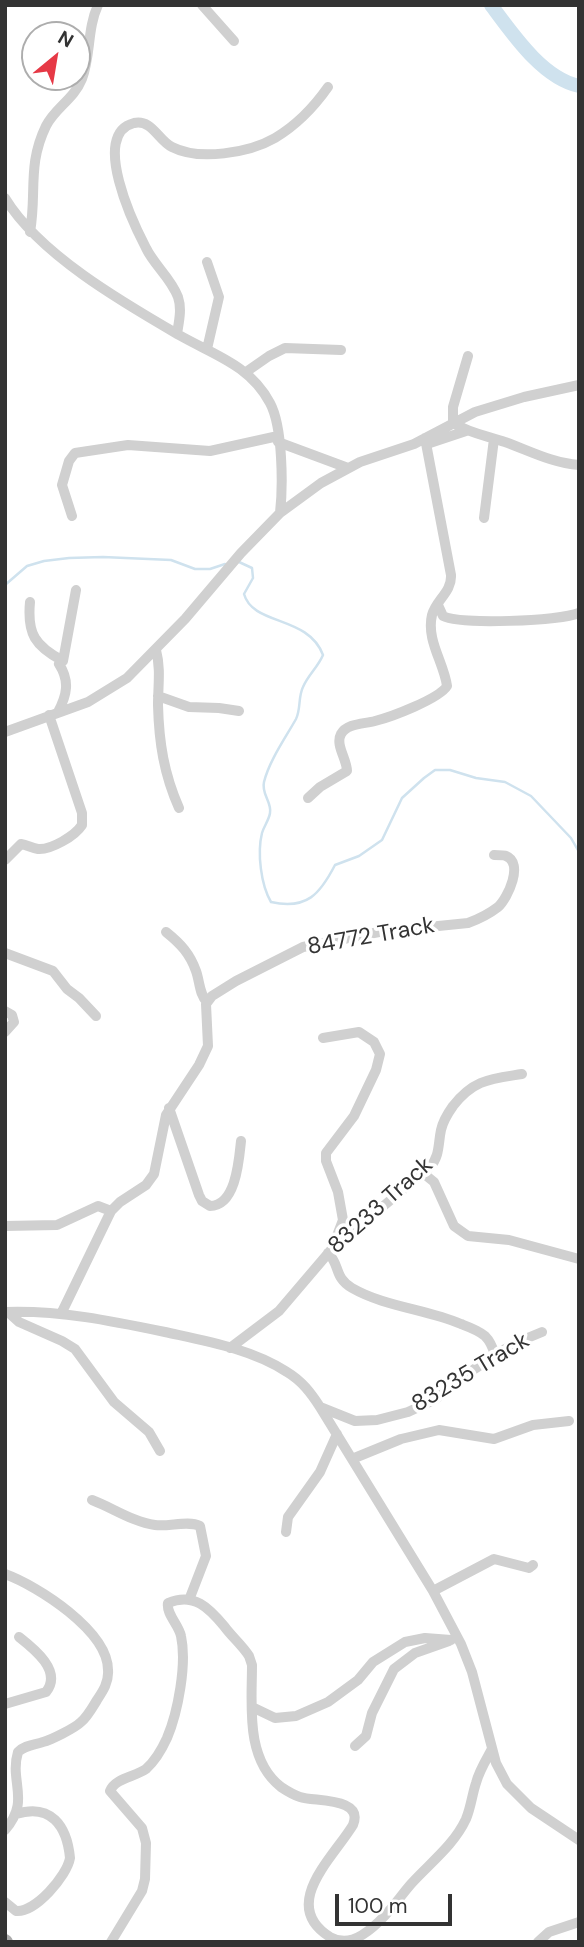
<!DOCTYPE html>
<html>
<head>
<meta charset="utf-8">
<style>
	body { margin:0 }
	#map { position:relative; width:584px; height:1947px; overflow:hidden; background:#fff; font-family:"DM Sans",sans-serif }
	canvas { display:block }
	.frame { position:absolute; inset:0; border:7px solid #333; pointer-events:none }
	.north { position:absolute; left:21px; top:21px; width:70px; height:70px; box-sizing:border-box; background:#fff; border:2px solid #adadad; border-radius:50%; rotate:30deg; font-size:19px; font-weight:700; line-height:28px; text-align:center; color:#333 }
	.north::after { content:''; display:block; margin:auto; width:24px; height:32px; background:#e63946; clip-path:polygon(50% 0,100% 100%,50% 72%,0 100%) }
	.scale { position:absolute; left:335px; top:1894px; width:117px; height:32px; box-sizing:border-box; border:4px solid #333; border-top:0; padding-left:9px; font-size:21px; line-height:24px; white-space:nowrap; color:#333; -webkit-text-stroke:5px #fff; paint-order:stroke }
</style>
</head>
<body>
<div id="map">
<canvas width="584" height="1947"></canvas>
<div class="frame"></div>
<div class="north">N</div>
<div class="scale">100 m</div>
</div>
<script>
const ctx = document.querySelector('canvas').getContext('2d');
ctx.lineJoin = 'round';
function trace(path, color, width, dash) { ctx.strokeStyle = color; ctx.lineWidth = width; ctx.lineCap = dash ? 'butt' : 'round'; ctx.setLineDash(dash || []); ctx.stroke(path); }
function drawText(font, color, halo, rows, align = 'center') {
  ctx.font = font + ' "DM Sans",sans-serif'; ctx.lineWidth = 7; ctx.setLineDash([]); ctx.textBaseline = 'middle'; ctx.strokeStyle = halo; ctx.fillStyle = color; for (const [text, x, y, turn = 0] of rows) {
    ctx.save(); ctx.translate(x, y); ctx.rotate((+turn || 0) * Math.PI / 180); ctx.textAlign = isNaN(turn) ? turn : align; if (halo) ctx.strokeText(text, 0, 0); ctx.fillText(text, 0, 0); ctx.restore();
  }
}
const stream = new Path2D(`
	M239 562 252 568 253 578 244 594C253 626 308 615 323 655 318 667 308 675 303 687 298 697 301 709 296 719 286 737 269 761 264 782 261 794 272 802 270 813 269 820 264 826 262 833 257 853 261 885 271 902 307 910 320 894 335 865L359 856 382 840 402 798 424 778 435 770H450L476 778 505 782 531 796 571 838 579 852
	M5 585 27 566 44 561 69 558 103 557 171 560 195 569H210L225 564`);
const river = new Path2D(`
	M491 5C512 33 542 78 579 86`);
const minor = new Path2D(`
	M202 5 234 41
	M5 198C39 254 122 302 179 335 214 355 250 365 270 403 283 427 283 487 280 513
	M30 232C37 193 27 165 46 126 55 108 74 99 82 79 91 55 87 29 98 5
	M177 334C179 321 182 309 178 297 171 278 154 265 146 248 134 225 90 134 134 123 152 119 158 140 172 147 199 161 249 153 275 138 295 126 314 107 328 87
	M207 349 219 297 207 262
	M468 356 453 407V423C469 433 487 436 505 442 530 451 552 463 579 465
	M246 372 269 356 285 348 341 350
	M278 442 348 468
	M427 444 466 431
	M72 516 62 485 69 461 75 453 128 445 210 451 278 436
	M484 518 494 439
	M30 602C27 634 35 646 63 661L59 664C70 681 67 695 58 712
	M438 605 443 616C459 625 559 621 579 613
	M156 650C161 669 158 686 158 705 159 743 164 774 179 808
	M63 661 76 590
	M158 696 189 707 219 708 239 711
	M5 732 88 702 127 678 185 619 241 553 280 513 321 483 360 462 414 444 475 412 524 397 579 385
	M308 798 320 787 347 771C347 759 335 745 341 734 347 723 364 724 375 721 391 717 439 699 447 686 444 663 426 640 432 615 436 600 452 592 451 575L425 438
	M5 860 21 844C27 845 32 848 38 849 51 850 75 836 82 825V813L49 715
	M166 932C181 944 190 954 196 971 200 982 199 994 207 1002
	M5 953 53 971 67 989 79 998 96 1016
	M5 1011 12 1015 14 1022 5 1032
	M323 1038 359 1032 374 1042 380 1054 376 1070 354 1116 326 1153V1161L338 1192 343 1220 333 1246
	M169 1108 199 1195 202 1201 210 1206C236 1206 239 1160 241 1141
	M423 1173 434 1182 454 1226 468 1236 509 1240 579 1259
	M5 1226 57 1225 98 1206 111 1211
	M328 1253C340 1264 334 1278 352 1288 385 1307 426 1309 461 1324 469 1327 478 1330 485 1336 491 1342 493 1348 495 1355
	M5 1312C59 1310 112 1321 165 1332 206 1341 252 1349 287 1372 302 1381 311 1393 320 1407L433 1591 461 1644 472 1672 496 1763 507 1784 531 1808 579 1840
	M8 1312 19 1322 62 1341 75 1349 114 1402 149 1432 160 1451
	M61 1314 111 1211 120 1202 146 1185 154 1174 166 1115 199 1065 208 1046 206 1004 212 996 236 981 303 947 379 932 468 923C479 919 489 914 498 907 508 898 524 863 506 856 504 855 496 855 494 855
	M230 1348 279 1311 331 1250 430 1167C440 1156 438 1144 441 1130 443 1121 448 1113 453 1106 474 1079 491 1079 522 1074
	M320 1407 355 1421 377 1420 408 1412 436 1399 462 1377 513 1344 542 1332
	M352 1459 401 1439 439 1430 494 1439 533 1425 569 1421
	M92 1500C113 1508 133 1522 155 1525 169 1527 188 1520 200 1526L206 1556 189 1600
	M286 1532 288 1517 320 1472 337 1434
	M5 1574C38 1586 108 1631 108 1670 109 1682 103 1691 97 1700 92 1708 88 1716 81 1722 75 1728 51 1740 43 1742 34 1745 25 1745 18 1752 9 1782 31 1800 5 1830
	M433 1591 494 1559 529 1568 533 1565
	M5 1704 46 1692C63 1671 33 1648 19 1637
	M252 1707 275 1718 296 1716 328 1702 358 1680 373 1662 405 1642 425 1638 451 1640
	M355 1746 366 1736 372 1713 394 1669 415 1653 449 1641
	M5 1902 16 1911C35 1913 67 1876 70 1858 67 1826 51 1803 16 1814
	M111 1942 142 1891 145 1879 146 1843 142 1828 110 1791C115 1778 135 1777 146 1769 155 1761 162 1749 167 1738 178 1712 187 1664 181 1636 179 1625 166 1614 168 1603 194 1592 209 1608 224 1626 232 1637 242 1645 249 1656L252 1665C252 1705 245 1759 281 1787 287 1791 294 1795 300 1797 315 1802 364 1797 353 1825 333 1858 279 1905 330 1937 346 1946 360 1938 373 1927 389 1914 398 1899 411 1884 430 1863 454 1845 466 1819 471 1807 472 1795 476 1783 479 1771 486 1760 492 1749
	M538 1942 549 1932 579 1922`);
const major = new Path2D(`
	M5 1941 6 1942`);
const streetNames = [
	["84772 Track",371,937,-10],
	["83233 Track",381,1206,-42],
	["83235 Track",471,1373,-31]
];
trace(stream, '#cfe2ee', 2.5);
trace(river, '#cfe2ee', 14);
trace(minor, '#d0d0d0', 10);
trace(major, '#ababab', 14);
drawText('23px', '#333', '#fff', streetNames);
</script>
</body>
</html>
